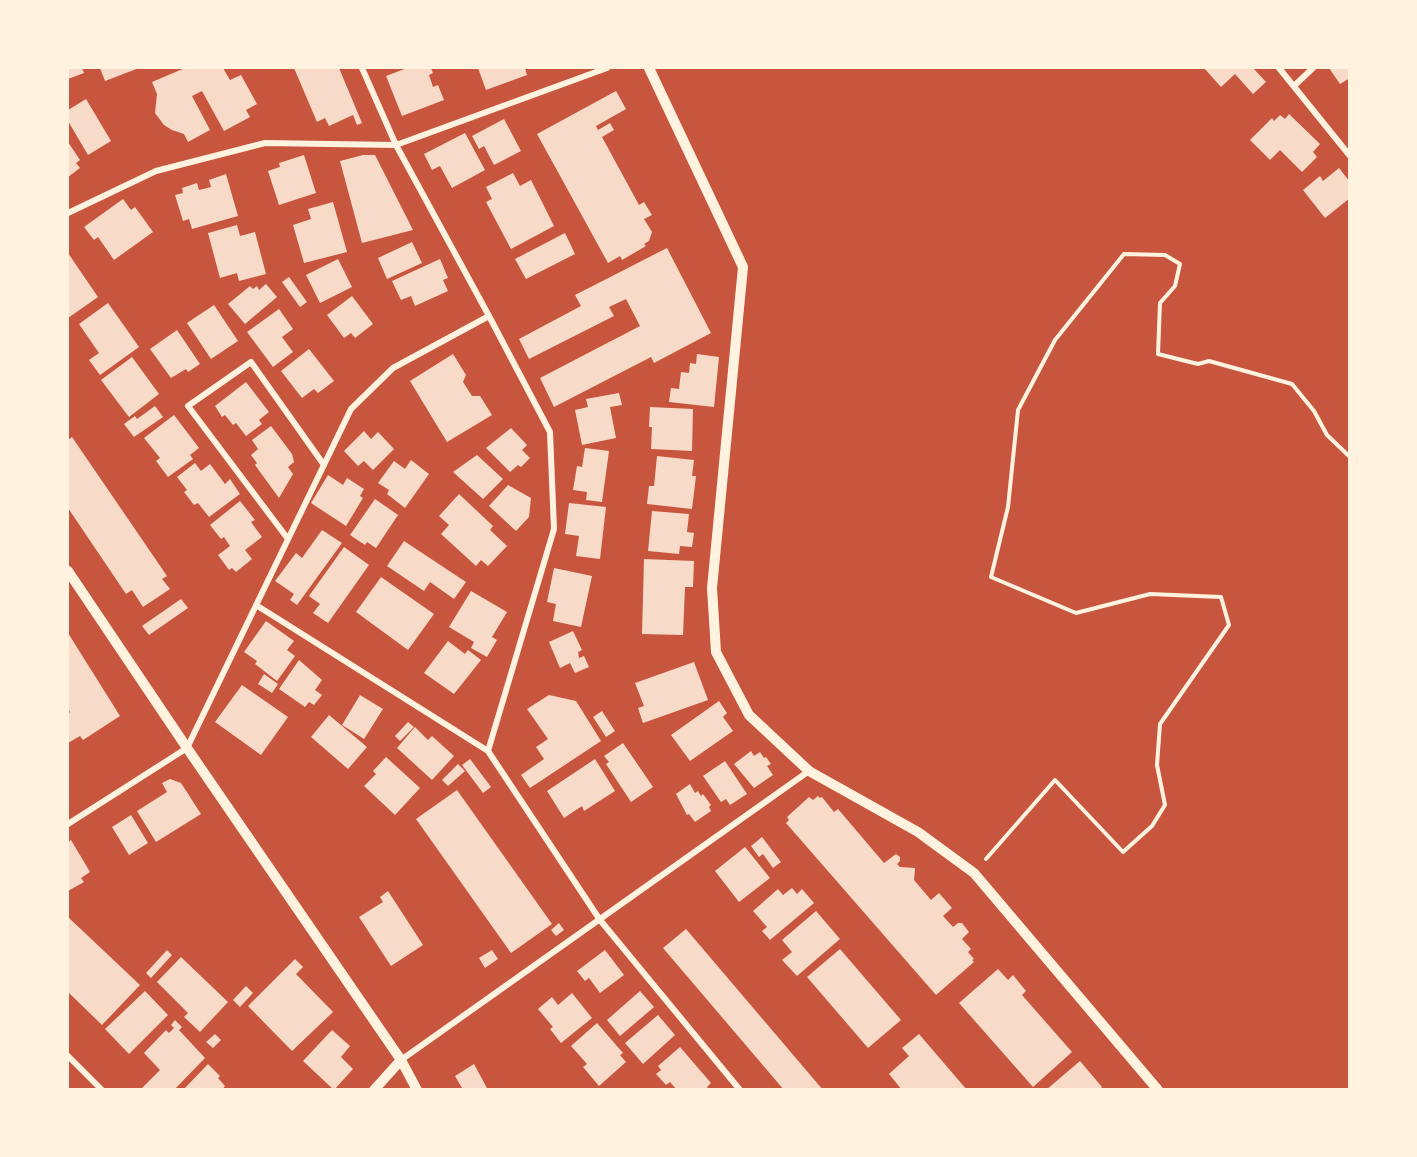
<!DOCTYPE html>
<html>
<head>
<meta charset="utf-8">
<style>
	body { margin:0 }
	#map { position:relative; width:1417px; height:1157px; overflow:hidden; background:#c8553d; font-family:"Varela Round",sans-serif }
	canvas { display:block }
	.frame { position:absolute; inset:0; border:69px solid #fff3e0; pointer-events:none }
</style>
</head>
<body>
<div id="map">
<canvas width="1417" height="1157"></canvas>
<div class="frame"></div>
</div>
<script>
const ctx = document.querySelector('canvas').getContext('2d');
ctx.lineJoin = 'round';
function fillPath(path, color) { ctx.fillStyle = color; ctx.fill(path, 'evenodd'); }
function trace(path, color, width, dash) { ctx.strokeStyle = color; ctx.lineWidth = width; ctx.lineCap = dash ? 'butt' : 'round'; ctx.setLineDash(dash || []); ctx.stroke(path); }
const building = new Path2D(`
	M68 68H82L84 73 68 79Z
	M100 68H139L105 81Z
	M185 68H223L230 80 241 75 257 104 246 110 250 117 224 131 202 91 192 96 210 130 188 142 184 134 172 130 164 125 155 113 157 94 152 82Z
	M294 68H339L362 123 357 125 353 115 329 126 325 118 317 122Z
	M407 68H431L433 73 429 75 433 87 438 85 444 100 402 116 386 76Z
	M478 68H525L527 75 486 90Z
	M1204 68H1253L1266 82 1253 94 1235 74 1221 87Z
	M1329 68H1350V78L1340 84Z
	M616 91 626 109 596 126 598 130 610 123 614 130 602 137 639 205 644 202 652 215 644 219 652 232 649 241 644 244 646 246 622 260 620 256 608 263 537 134Z
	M86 99 111 141 88 155 68 121V110Z
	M1289 114 1320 144 1313 152 1317 157 1302 172 1280 150 1270 160 1250 140 1272 118 1274 121 1280 115 1285 119Z
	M504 119 521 151 494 165 484 146 479 149 472 136Z
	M465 133 485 170 452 188 440 166 432 170 424 154Z
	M68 142 80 160 76 163 80 168 68 177Z
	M304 155 316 193 279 205 268 171 280 167 279 163Z
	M363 155H375L413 230 362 243 340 161Z
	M1339 168 1350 182V198L1325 218 1303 190 1320 176 1323 181Z
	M513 173 520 186 531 180 554 226 511 249 486 202 492 199 486 187Z
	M226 174 238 216 192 229 189 219 183 221 175 195 183 193 182 188 197 183 199 190 211 187 209 180Z
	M123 199 131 210 135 207 153 232 114 260 98 237 94 240 84 227Z
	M333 202 347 252 304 263 293 225 311 219 308 209Z
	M237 225 240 236 255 232 266 274 239 281 237 273 220 278 208 233Z
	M565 233 575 254 526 279 515 259Z
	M412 242 422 263 387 279 378 258Z
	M667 248 711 333 654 363 651 357 554 407 540 378 640 326 626 299 609 307 614 316 529 359 519 339 581 306 575 295Z
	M68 253 98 297 68 318Z
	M338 259 352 287 320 303 306 275Z
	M440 259 448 278 443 280 448 291 415 306 411 296 401 300 392 281Z
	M289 277 307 302 300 307 282 282Z
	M266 284 277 297 245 324 228 304 250 286 253 289 257 286 259 290Z
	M352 296 373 324 355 338 351 333 344 338 327 315Z
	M108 303 139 347 100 375 89 360 99 353 79 324Z
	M214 305 238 341 211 359 187 323Z
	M279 309 293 329 282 337 293 352 273 367 247 332Z
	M177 330 200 364 188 372 186 369 171 378 150 349Z
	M309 349 334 381 318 393 314 389 302 398 281 371Z
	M453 354 466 375 463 382 472 396H480L492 415 447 442 410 381Z
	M697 354 719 357 714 407 669 402 671 388 679 389 681 372 689 373 690 363 696 364Z
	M132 357 159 394 129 417 101 380Z
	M246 382 269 412 259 420 262 424 246 436 236 423 233 425 225 415 222 417 215 406Z
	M619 393 622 405 610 407 616 438 582 445 575 410 588 407 586 399Z
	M155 406 163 417 134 437 124 424 135 416 137 419Z
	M650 407 693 409 692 451 651 449 652 427H649Z
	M174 415 199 448 190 455 193 459 168 477 156 461 160 458 144 438Z
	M271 426 292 454 294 462 288 467 293 474 279 498 255 465 257 463 251 455 258 449 252 440Z
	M511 428 527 445 522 450 530 458 521 467 518 465 510 472 486 448Z
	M364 431 371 439 378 432 394 449 373 470 364 461 358 466 344 451Z
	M72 437 167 576 162 579 170 589 143 607 132 590 126 594 68 508V440Z
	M585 448 609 451 602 502 586 500 587 492 573 490 577 466 582 467Z
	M477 455 503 479 483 499 453 472Z
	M657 456 694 460 692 476H696L692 509 647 504 649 486H654Z
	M411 460 429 474 405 508 387 494 389 490 378 483 394 461 405 469Z
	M195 463 201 471 210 464 225 484 230 479 240 494 209 517 198 503 194 505 184 492 187 490 177 477Z
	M328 475 343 485 347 478 364 489 360 496 363 498 346 526 311 503Z
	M508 485 531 498 529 517 516 531 489 506Z
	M459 494 493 526 490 530 507 546 488 566 481 560 476 566 441 534 449 525 439 516Z
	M375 499 398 515 376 548 367 542 365 545 350 535Z
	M240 501 255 520 251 522 262 537 245 550 252 559 236 572 232 568 229 570 218 555 230 546 224 537 221 539 210 525Z
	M569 503 606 507 600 559 576 556 579 536 565 534Z
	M652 511 689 514 687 532 694 533 692 547 680 546 679 554 648 551Z
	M322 530 342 543 297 605 290 600 294 594 275 581 296 553 302 558Z
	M404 541 466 582 454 599 430 582 424 591 387 566Z
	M344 547 369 565 328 623 313 613 320 604 309 596Z
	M644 559 694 561 693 587H685L683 635 642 634Z
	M554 568 592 576 581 627 553 621 556 604 547 602Z
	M381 577 434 614 408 650 356 612Z
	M471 591 507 612 492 637 497 640 487 657 471 648 474 642 449 627Z
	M181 599 188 608 149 635 142 626Z
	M266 621 294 641 287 650 295 656 277 681 255 664 257 661 244 652Z
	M573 631 582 650 578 652 579 658 584 656 589 667 575 673 570 663 560 668 549 642Z
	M68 633 120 716 83 740 80 736 68 743V714L70 712 68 709Z
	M448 641 465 654 468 650 481 660 454 694 424 673Z
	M299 660 322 680 315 690 322 695 314 705 309 702 305 707 279 689Z
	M694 662 708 700 643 723 638 708 644 706 635 683Z
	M264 674 278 684 272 693 258 684Z
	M242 685 288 717 261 755 215 722Z
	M360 695 383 709 364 739 342 725Z
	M549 695 576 701 601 741 530 788 521 775 544 759 536 747 548 739 527 709Z
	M719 701 727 713 723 717 733 731 690 761 671 735Z
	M602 711 615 731 606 737 593 717Z
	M329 715 367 747 348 769 311 737Z
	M408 722 414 727 400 741 395 736Z
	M415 727 428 740 432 736 454 756 432 780 397 748Z
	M623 743 653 787 631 802 606 764 609 762 604 756Z
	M751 751 754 756 760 752 764 758 766 757 771 764 767 766 773 775 754 788 734 764Z
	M386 757 420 788 395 815 364 786 376 774 373 771Z
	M470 759 491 787 483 793 462 765Z
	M595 759 615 791 584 811 582 806 564 818 547 791Z
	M725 761 747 794 730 805 726 799 721 802 703 776Z
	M458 764 465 771 448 786 442 780Z
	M170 779 181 783 201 814 156 842 137 811 167 792 162 783Z
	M690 784 695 793 698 791 701 796 703 794 711 805 709 807 711 811 695 822 689 814 687 815 676 794Z
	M457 790 552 924 511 953 416 819Z
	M818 796 820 798 822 797 834 812 838 809 884 863 896 854 900 857V861L897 864 900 867 915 868 914 880 931 900 939 893 952 908 943 916 953 927 958 923H962L969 932 962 939 971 949 968 952 974 959 972 960 974 962 936 995 786 823 789 820 787 817 809 797 813 800Z
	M131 815 148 843 129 855 112 827Z
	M762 837 781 862 773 868 763 854 759 857 751 846Z
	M71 840 90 872 81 878 84 882 68 891V842Z
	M745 847 770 878 739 902 715 871Z
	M792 888 797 894 802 889 814 903 770 940 762 931 767 927 753 911 778 889 783 895Z
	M388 891 423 945 391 966 359 917 383 902 380 897Z
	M816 911 840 939 797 976 782 960 792 952 782 940Z
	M68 917 140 985 102 1025 68 992Z
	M559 923 564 930 556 936 551 930Z
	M686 929 823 1090H784L663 948Z
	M840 949 901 1020 868 1048 807 977Z
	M167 950 172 955 151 978 146 973Z
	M492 950 498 959 485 968 479 958Z
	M605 950 624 975 600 993 589 978 585 981 577 971Z
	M181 957 228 1002 200 1032 184 1017 188 1013 157 982Z
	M295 959 303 967 296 974 333 1012 292 1051 248 1006Z
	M998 969 1008 980 1013 975 1026 991 1022 995 1072 1052 1033 1087 959 1003Z
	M246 986 253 993 240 1007 233 1000Z
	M145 991 168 1015 129 1054 105 1029Z
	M640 991 654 1007 620 1036 607 1020Z
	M572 993 592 1018 561 1043 550 1029 553 1027 538 1009 552 997 558 1005Z
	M658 1015 675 1035 643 1064 625 1043Z
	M175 1020 182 1027 179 1030 205 1058 174 1090H140L160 1070 144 1053 166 1030 169 1033 174 1028 171 1025Z
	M597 1023 623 1053 620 1055 626 1062 599 1086 583 1067 587 1064 571 1046Z
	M332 1030 350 1046 341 1057 353 1069 334 1090 303 1061Z
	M215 1034 221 1040 213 1048 206 1042Z
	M919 1034 967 1090H902L889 1074 909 1056 902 1048Z
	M680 1047 711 1083 707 1087 709 1090H677L670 1082 666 1085 656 1074 661 1070 658 1066Z
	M1080 1061 1102 1087 1099 1090H1046Z
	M208 1064 220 1076 218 1078 225 1086 222 1090H183Z
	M474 1064 488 1090H460L462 1088 455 1076Z`);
const path = new Path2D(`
	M986 859 1055 780 1123 852 1152 826 1165 805 1157 765 1160 724 1229 625 1221 597 1150 594 1076 613 991 577 1008 507 1018 410 1055 340 1124 254 1165 255 1180 264 1175 286 1160 303 1158 354 1198 364 1209 361 1292 384 1314 411 1327 435 1350 457`);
const minor = new Path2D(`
	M1279 68 1350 156
	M1295 85 1313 68
	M68 213 156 171 265 143 396 145 607 68
	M489 316 550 432 554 529 488 751 600 920 740 1090
	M288 539 188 406 251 362 324 465
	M256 605 488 751
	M68 824 187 748 351 409 393 368 489 316 396 145 362 68
	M68 1056 102 1090
	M401 1060 809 771`);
const tertiary = new Path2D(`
	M649 68 743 267 712 588 716 652 749 715 809 771 918 832 974 873 1158 1090
	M68 571 187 748 401 1060 417 1090
	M374 1090 401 1060`);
fillPath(building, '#f7dbc8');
trace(path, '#fff3e0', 4);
trace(minor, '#fff3e0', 6);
trace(tertiary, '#fff3e0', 10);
</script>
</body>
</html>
